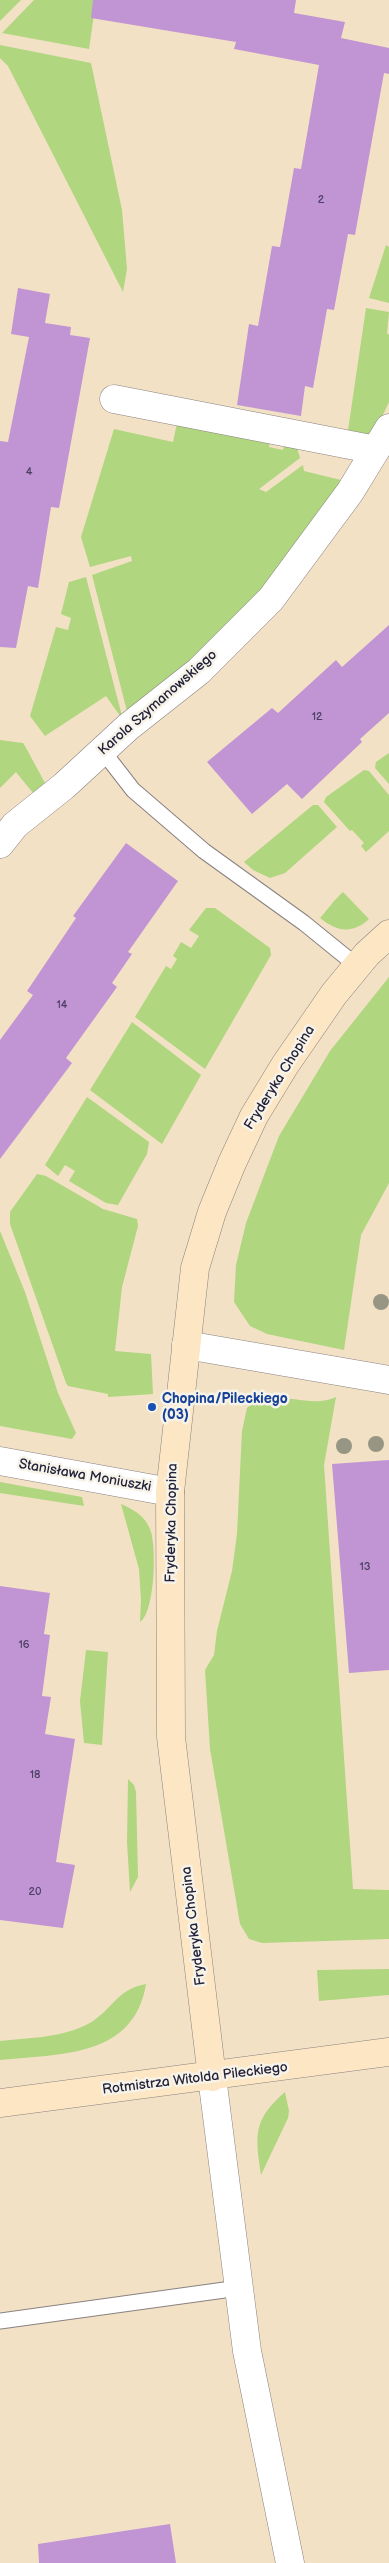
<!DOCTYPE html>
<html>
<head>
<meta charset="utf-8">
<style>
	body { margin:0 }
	canvas { display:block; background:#f2e1c5 }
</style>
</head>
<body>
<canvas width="389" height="2563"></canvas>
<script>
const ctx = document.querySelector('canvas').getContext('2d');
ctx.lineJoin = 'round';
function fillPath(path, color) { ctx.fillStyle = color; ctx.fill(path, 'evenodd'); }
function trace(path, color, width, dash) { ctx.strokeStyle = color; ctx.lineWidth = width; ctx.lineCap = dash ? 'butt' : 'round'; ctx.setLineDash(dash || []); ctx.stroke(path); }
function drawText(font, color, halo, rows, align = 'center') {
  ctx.font = font + ' "Balsamiq Sans",sans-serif'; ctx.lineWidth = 5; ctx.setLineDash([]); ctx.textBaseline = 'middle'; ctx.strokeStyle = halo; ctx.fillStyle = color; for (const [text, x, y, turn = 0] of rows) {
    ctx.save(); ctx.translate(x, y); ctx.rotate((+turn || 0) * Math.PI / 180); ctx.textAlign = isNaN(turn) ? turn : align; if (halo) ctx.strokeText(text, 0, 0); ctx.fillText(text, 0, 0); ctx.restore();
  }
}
const green = new Path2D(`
	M0 0H21L0 21Z
	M34 0H96L89 49 2 33Z
	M0 45 91 63 122 210 127 269 123 292 8 66 0 58Z
	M386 245 389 247V303L369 298Z
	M366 308 389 312 387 333 389 335V402L370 442 347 437Z
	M177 423 270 440 269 447 283 450 285 442 296 445 300 458 259 489 266 492 303 465 304 471 341 480 343 484 271 585 188 668 128 715 92 575 132 561 131 556 90 567 81 537 114 429 173 442Z
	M86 577 123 720 106 696 45 736 30 716 56 627 68 630 71 618 61 614 69 582Z
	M0 740 23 743 25 746 45 783 33 793 16 772 0 788Z
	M389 753V784L375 768 376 762Z
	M364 770 369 771 389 795V831L366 852 361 846 364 843 352 830 350 831 324 802 326 797Z
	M313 805H318L337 827 285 873 270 878 253 870 244 862Z
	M343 892 369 919C353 934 337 932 320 918 328 909 334 900 343 892Z
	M206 908H215L270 948 271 955 205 1069 135 1017 166 966 171 969 177 959 173 956 181 942 191 948 199 936 189 930Z
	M389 977V1183L361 1235 344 1350 267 1334 250 1326 234 1302 236 1265 246 1223 279 1136 330 1051Z
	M132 1022 201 1075 162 1144 90 1090Z
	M87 1097 149 1142 147 1154 118 1205 106 1203 69 1181 75 1171 65 1165 58 1176 45 1165Z
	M37 1174 46 1176 103 1209 137 1219 138 1226 122 1287 115 1351 151 1354 153 1394 108 1397V1394L68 1386 66 1383 10 1224V1212Z
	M0 1231 25 1292 58 1393 76 1433 72 1439 0 1426Z
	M336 1397 324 1465 353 1889 389 1890V1939L262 1943 249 1939 240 1924 210 1749 205 1670 214 1655 217 1631 232 1571 237 1534 242 1431 247 1408C270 1384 308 1411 336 1397Z
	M0 1482 82 1497 84 1506 0 1493Z
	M121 1504C133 1509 145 1516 150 1529 157 1545 155 1613 140 1622L141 1600 139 1569Z
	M86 1650 108 1652 102 1745 84 1743 80 1701Z
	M128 1779 134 1785 136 1792 138 1877 130 1892 127 1842Z
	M389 1969V1995L319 2001 317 1970Z
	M146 1984C134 2058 59 2054 0 2060V2041C27 2038 58 2038 84 2026 111 2014 115 1989 146 1984Z
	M285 2092 289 2111 288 2118 261 2175C255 2134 253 2120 285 2092Z`);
const building = new Path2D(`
	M93 0H296L294 13 345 22 341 38 389 48V74L384 73 355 235 348 234 334 310 327 309 313 388 305 386 301 416 237 405 249 324 258 326 272 246 280 247 294 168 301 169 319 65 234 49 236 42 91 18Z
	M18 288 50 294 45 323 71 327 70 335 90 338 59 508 51 507 38 588 28 586 16 648 0 647V441L8 442 29 337 11 334Z
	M389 625V713L360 739 362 742 302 799 287 784 252 814 207 762 272 708 278 713 336 660 342 667Z
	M126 843 178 881 128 952 132 954 112 983 117 987 66 1058 72 1063 0 1159V1040L33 995 27 991 76 918 73 916Z
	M389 1460V1670L349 1673 332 1464Z
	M0 1586 50 1593 44 1634 50 1635 42 1696 51 1697 45 1734 75 1739 56 1862 75 1865 63 1928 0 1920Z
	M170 2524 176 2563H39L38 2544Z`);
const lane = new Path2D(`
	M102 750 133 790 204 851 304 923 357 966
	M0 2321 239 2288`);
const street = new Path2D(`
	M114 399 376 450
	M0 844 15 825 64 786 128 727 199 671 271 599 350 492 389 428
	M186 1345 389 1380
	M0 1461 170 1492
	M212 2077 247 2351 290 2563`);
const secondary = new Path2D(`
	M212 2077 171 1737 170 1492 195 1268 212 1212 232 1163 254 1116 285 1065 334 994 367 954 389 934
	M0 2103 389 2052`);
const trees = [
	[381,1302],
	[376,1444],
	[344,1446]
];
const markers = [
	[152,1407,5,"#1a4fb4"]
];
const numberNames = [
	["2",321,200],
	["4",29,472],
	["12",317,717],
	["14",62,1005],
	["13",365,1567],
	["16",24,1645],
	["18",35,1775],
	["20",35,1892]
];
const streetNames = [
	["Karola Szymanowskiego",158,703,-41],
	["Fryderyka Chopina",280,1078,-58],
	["Stanisława Moniuszki",85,1476,10],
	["Fryderyka Chopina",172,1523,-89],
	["Fryderyka Chopina",194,1926,-97],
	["Rotmistrza Witolda Pileckiego",195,2079,-7]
];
const transitNames = [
	["Chopina/Pileckiego",162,1399],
	["(03)",162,1415]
];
fillPath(green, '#b0d67f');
fillPath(building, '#c195d4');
trace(lane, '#8a8280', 17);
trace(street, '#8a8280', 29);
trace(secondary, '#8a8280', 29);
trace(lane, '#fff', 15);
trace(street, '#fff', 28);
trace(secondary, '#fce6c4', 28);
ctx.fillStyle = '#979684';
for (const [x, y] of trees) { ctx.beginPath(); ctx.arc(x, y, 8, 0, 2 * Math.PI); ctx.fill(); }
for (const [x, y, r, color] of markers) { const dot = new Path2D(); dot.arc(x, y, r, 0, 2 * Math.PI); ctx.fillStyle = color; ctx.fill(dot); trace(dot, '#f7f3e8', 2); }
drawText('11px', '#4a3f61', null, numberNames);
drawText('14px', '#22223b', '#f7f3e8', streetNames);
drawText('bold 14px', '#164399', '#f7f3e8', transitNames, 'left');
</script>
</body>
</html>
